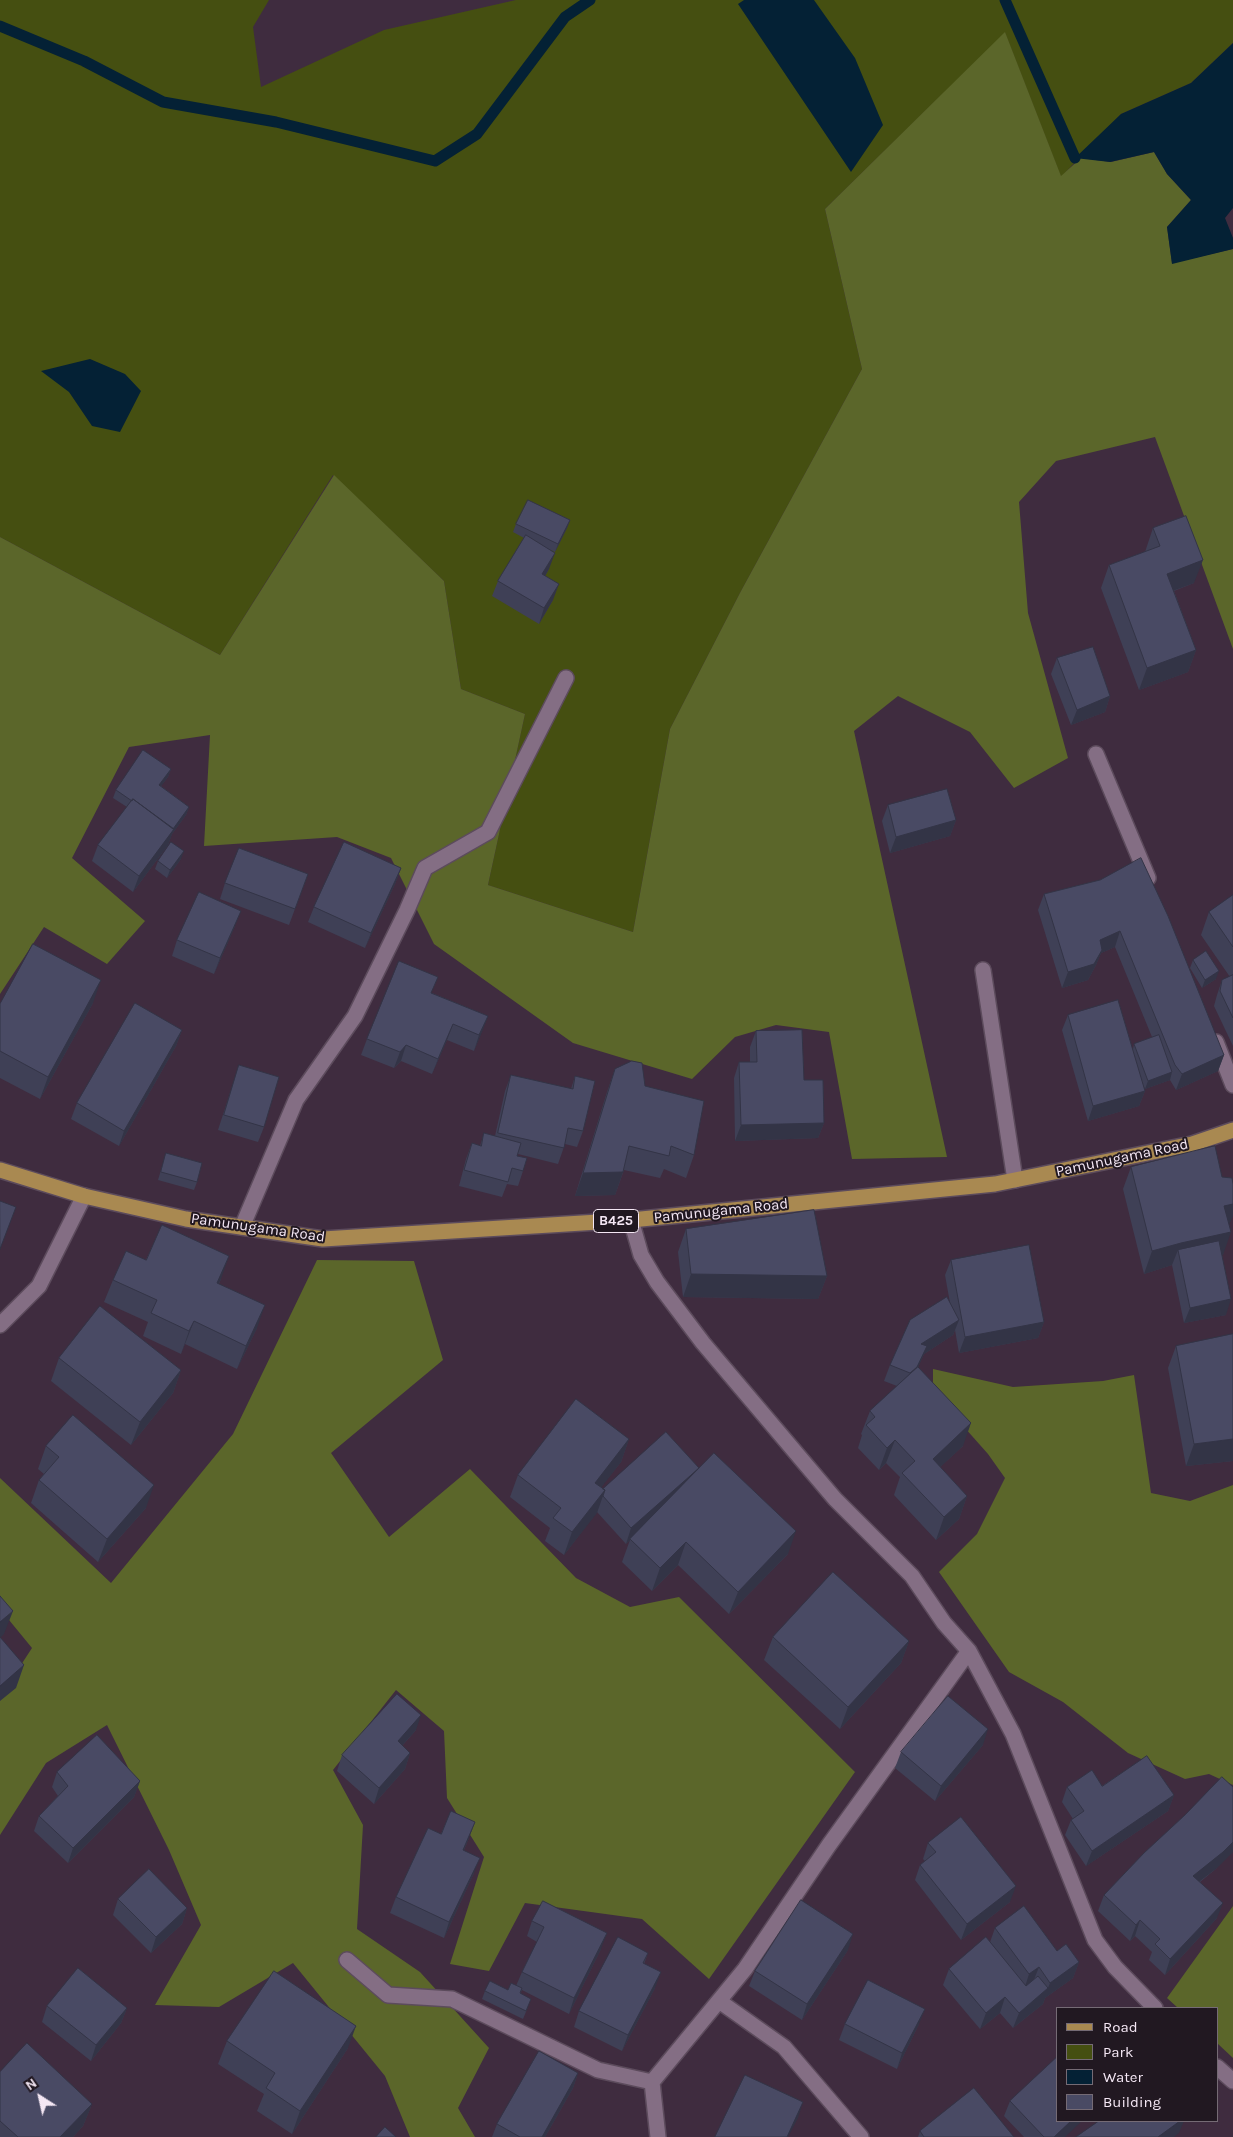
<!DOCTYPE html>
<html>
<head>
<meta charset="utf-8">
<style>
	body { margin:0 }
	#map { position:relative; width:1233px; height:2137px; overflow:hidden; background:#3f2c3f; font-family:Karla,sans-serif }
	canvas { display:block }
	.legend { position:absolute; left:1056px; top:2007px; width:162px; height:115px; box-sizing:border-box; background:#211821; border:1px solid #756b75; margin:0; padding:6px 9px; list-style:none; font-size:15px; color:#f4e7f4 }
	.legend li { display:flex; align-items:center; gap:10px; height:25px }
	.legend b { width:25px; border:1px solid #756b75 }
	.north { position:absolute; left:15px; top:2072px; width:50px; height:50px; -webkit-text-stroke:4px #211821; paint-order:stroke; rotate:325deg; font-size:14px; font-weight:700; line-height:20px; text-align:center; color:#f4e7f4 }
	.north::after { content:''; display:block; margin:auto; width:18px; height:22px; background:#f4e7f4; clip-path:polygon(50% 0,100% 100%,50% 72%,0 100%) }
</style>
</head>
<body>
<div id="map">
<canvas width="1233" height="2137"></canvas>
<ul class="legend">
<li><b style="height:6px;background:#a98951"></b>Road</li>
<li><b style="height:14px;background:#454f11"></b>Park</li>
<li><b style="height:14px;background:#042135"></b>Water</li>
<li><b style="height:14px;background:#494a64"></b>Building</li>
</ul>
<div class="north">N</div>
</div>
<script>
const ctx = document.querySelector('canvas').getContext('2d');
ctx.lineJoin = 'round';
function fillPath(path, color) { ctx.fillStyle = color; ctx.fill(path, 'evenodd'); }
function trace(path, color, width, dash) { ctx.strokeStyle = color; ctx.lineWidth = width; ctx.lineCap = dash ? 'butt' : 'round'; ctx.setLineDash(dash || []); ctx.stroke(path); }
function drawText(font, color, halo, rows, align = 'center') {
  ctx.font = font + ' Karla,sans-serif'; ctx.lineWidth = 4; ctx.setLineDash([]); ctx.textBaseline = 'middle'; ctx.strokeStyle = halo; ctx.fillStyle = color; for (const [text, x, y, turn = 0] of rows) {
    ctx.save(); ctx.translate(x, y); ctx.rotate((+turn || 0) * Math.PI / 180); ctx.textAlign = isNaN(turn) ? turn : align; if (halo) ctx.strokeText(text, 0, 0); ctx.fillText(text, 0, 0); ctx.restore();
  }
}
const green = new Path2D(`
	M0 0H269L253 27 261 87 384 30 516 0H1233V43L1191 83 1121 114 1061 177 1005 33 825 209 862 369 741 591 670 729 633 932 488 885 525 714 461 689 444 581 333 475 220 655 0 537Z`);
const forest = new Path2D(`
	M1005 32 1061 176 1081 158 1111 162 1154 152 1167 174 1191 200 1167 227 1172 263 1233 249V649L1155 437 1056 461 1019 502 1028 613 1068 758 1014 788 970 732 898 696 854 731 947 1157 852 1159 829 1032 776 1025 735 1037 692 1079 573 1043 434 944 391 858 337 837 204 846 210 735 129 747 72 858 145 921 107 964 44 927 0 994V537L220 655 334 475 444 581 461 689 525 714 488 885 633 932 670 729 741 591 862 369 825 209Z
	M317 1260 414 1261 443 1360 331 1453 389 1537 470 1469 576 1578 630 1607 679 1597 855 1772 709 1979 642 1919 525 1903 489 1971 450 1964 484 1857 447 1798 444 1731 396 1690 333 1770 363 1825 357 1929 420 1972 489 2048 458 2108 475 2137H410L385 2076 293 1963 219 2007 155 2005 201 1925 169 1850 107 1725 46 1763 0 1835V1697L32 1648 0 1609V1478L111 1583 233 1434Z
	M933 1369 1013 1387 1103 1381 1134 1375 1151 1493 1190 1501 1233 1485V1785L1209 1774 1185 1779 1128 1753 1063 1702 1009 1672 939 1572 977 1534 1005 1478 988 1454 933 1392Z
	M1233 1906V2058L1217 2043V2008H1178L1167 1998Z`);
const water = new Path2D(`
	M744 0H814L855 58 883 125 851 172 738 4Z
	M1233 43V208L1225 218 1233 238V249L1172 264 1167 227 1191 200 1167 174 1154 152 1110 162 1075 158 1121 114 1191 83Z
	M90 359 125 374 141 391 120 432 92 426 69 392 41 371Z`);
const stream = new Path2D(`
	M1005 0 1075 158
	M0 26 84 61 163 102 276 122 435 161 477 134 565 17 590 0`);
const lane = new Path2D(`
	M1096 754 1148 878
	M983 970 1015 1180
	M1216 1042 1233 1085
	M242 1227 296 1100 355 1016 407 910 425 868 488 832 566 678`);
const street = new Path2D(`
	M631 1220 641 1255 657 1282 703 1343 835 1499 912 1576 944 1623 969 1651 1013 1734 1095 1940 1115 1967 1155 2008
	M0 1325 39 1286 84 1196
	M347 1960 388 1995 452 1999 598 2070 652 2082 745 1969 829 1845 969 1651
	M719 2001 784 2047 861 2137
	M1217 2067 1233 2081
	M652 2082 658 2137`);
const primary = new Path2D(`
	M0 1170 84 1196 186 1219 323 1239 631 1220 995 1184 1192 1144 1233 1130`);
const wall = new Path2D(`
	M570 520 567 528 555 552 551 550 549 569 545 576 553 600 539 624 492 596 498 581 524 538 513 532 516 524Z
	M1153 528 1194 583 1174 591 1196 650 1188 672 1139 690 1101 588 1109 565 1145 552Z
	M1057 658 1110 696 1105 712 1071 725 1051 674Z
	M171 769 168 777 161 786 189 807 186 815 172 834 168 845 133 892 92 861 98 845 127 807 113 798 116 790Z
	M888 805 956 820 950 836 890 853 882 821Z
	M181 859 167 878 155 869 158 861Z
	M401 868 395 884 365 948 308 922 314 907Z
	M308 874 289 925 220 899 225 883Z
	M1100 880 1224 1055 1218 1071 1176 1090 1170 1080 1145 1089 1142 1083 1145 1091 1139 1106 1088 1121 1062 1030 1068 1015 1133 1049 1134 1044 1152 1037 1115 947 1101 953 1096 965 1088 980 1062 988 1038 910 1044 894Z
	M1233 895V1046L1214 1006 1217 995 1222 980 1230 977 1201 935 1209 912Z
	M235 926 214 974 172 956 177 940Z
	M1193 960 1216 979 1202 988 1190 968Z
	M432 993 488 1016 474 1051 447 1040 432 1074 401 1061 394 1068 361 1055 367 1039Z
	M93 1003 40 1099 0 1078V1004Z
	M182 1030 176 1046 119 1146 71 1119 77 1103Z
	M756 1031 804 1080 824 1123 818 1138 735 1141 734 1078 739 1062H750V1047Z
	M239 1065 264 1127 258 1142 218 1130Z
	M615 1069 645 1086 694 1155 686 1178 664 1169 660 1178 624 1170 615 1195 575 1196 607 1092Z
	M511 1075 571 1089 575 1076 583 1131 577 1147 565 1144 558 1164 518 1154 517 1156 523 1171 518 1186 507 1184 502 1197 459 1186 466 1159 472 1143 480 1146 484 1133 495 1136 505 1091Z
	M166 1153 197 1182 194 1190 158 1180Z
	M1131 1167 1229 1225 1223 1255H1222L1226 1315 1184 1323 1172 1265 1144 1274 1123 1189Z
	M686 1229 827 1276 818 1299 683 1297 678 1252Z
	M146 1260 221 1279 219 1284 257 1328 237 1369 185 1344 181 1354 143 1336 148 1322 104 1302 113 1280Z
	M951 1260 1044 1322 1038 1338 959 1353 955 1330 953 1335 924 1354 918 1367 963 1446 940 1467 967 1496 959 1519 936 1540 894 1495 900 1477 886 1463 879 1470 858 1448 862 1435 861 1434 870 1411 897 1386 884 1381 890 1365 950 1303 945 1275Z
	M1233 1334V1461L1186 1466 1168 1368 1176 1346Z
	M59 1358 181 1370 173 1393 131 1445 51 1381Z
	M629 1439 621 1462 601 1487 603 1489 699 1468 788 1554 729 1614 678 1565 652 1591 622 1562 630 1540 626 1544 597 1512 564 1555 545 1541 550 1528 510 1497 518 1475Z
	M46 1446 146 1508 98 1562 31 1503 39 1480 44 1474 38 1469Z
	M773 1637 909 1641 901 1663 840 1729 764 1660Z
	M416 1730 402 1746 410 1753 405 1769 374 1804 337 1771 342 1755Z
	M983 1745 935 1801 895 1768 901 1752Z
	M57 1772 140 1781 134 1797 68 1863 34 1831 39 1816 58 1796 52 1787Z
	M1102 1786 1174 1795 1168 1811 1086 1866 1065 1835 1071 1820 1073 1819 1062 1802 1067 1787Z
	M441 1834 469 1838 464 1850 474 1873 444 1938 390 1913 396 1897Z
	M928 1843 1010 1902 961 1940 915 1880 920 1865 925 1861 923 1859Z
	M1217 1868 1200 1882 1217 1918 1165 1975 1149 1960 1152 1952 1135 1936 1130 1941 1098 1911 1104 1895Z
	M118 1899 187 1908 182 1924 151 1953 113 1915Z
	M532 1921 601 1949 569 2014 522 1990 520 1994 528 2007 523 2019 482 1999 485 1991 508 1990 516 1986 522 1972 537 1942 527 1936Z
	M995 1928 1057 1951 1079 1962 1073 1978 1045 1998 1043 2004 1013 2028 1000 2013 980 2029 943 1985 949 1969 990 1942Z
	M848 1950 802 2020 749 1986 755 1971Z
	M648 1953 644 1964 655 1988 622 2051 574 2027 579 2011Z
	M47 2006 127 2008 121 2023 91 2061 42 2022Z
	M845 2024H919L897 2069 839 2040Z
	M227 2041 348 2048 292 2134 257 2111 264 2094 218 2064Z
	M0 2072 92 2104 83 2126 73 2137H0Z
	M578 2073 573 2088 545 2137H492L497 2124Z
	M1010 2101 1065 2137H1024L1004 2116Z
	M920 2131 1014 2137H918Z`);
const shadedWall = new Path2D(`
	M570 520 567 528 555 552 558 544Z
	M555 553 549 569 537 590 542 574Z
	M1203 560 1194 583 1159 596 1167 574Z
	M559 584 553 600 539 624 544 608Z
	M1196 650 1188 672 1139 690 1147 668Z
	M1110 696 1105 712 1071 725 1077 710Z
	M171 769 168 777 156 793 159 785Z
	M189 807 186 815 172 834 168 845 133 892 139 876Z
	M956 820 950 836 890 853 896 837Z
	M184 851 181 859 167 878 170 870Z
	M401 868 395 884 365 948 371 933Z
	M241 911 235 926 214 974 220 958Z
	M1120 931 1115 947 1101 953 1096 965 1088 980 1062 988 1068 972 1100 940Z
	M1219 971 1216 979 1202 988 1205 980Z
	M101 980 93 1003 40 1099 48 1077Z
	M488 1016 482 1032 474 1051 479 1035Z
	M453 1024 447 1040 432 1074 438 1059Z
	M182 1030 176 1046 119 1146 124 1131Z
	M406 1045 401 1061 394 1068 400 1052Z
	M1224 1055 1218 1071 1176 1090 1182 1074Z
	M1172 1072 1170 1080 1145 1089 1148 1081Z
	M1145 1091 1139 1106 1088 1121 1093 1106Z
	M824 1123 818 1138 735 1141 741 1125Z
	M623 1172 615 1195 575 1196 583 1173Z
	M1233 1204V1216L1229 1225 1224 1206Z
	M1231 1232 1223 1255 1181 1264 1178 1250 1172 1265 1144 1274 1152 1251 1181 1243Z
	M229 1256 221 1279 208 1305 217 1283Z
	M691 1274 827 1276 818 1299 683 1297Z
	M1231 1299 1226 1315 1184 1323 1190 1308Z
	M265 1305 257 1328 237 1369 246 1346Z
	M959 1320 953 1335 924 1354 908 1390 921 1344Z
	M194 1321 185 1344 181 1354 189 1331Z
	M1044 1322 1038 1338 959 1353 965 1337Z
	M181 1370 173 1393 131 1445 140 1422Z
	M971 1423 963 1446 924 1482 933 1459Z
	M629 1439 621 1462 587 1506 595 1483Z
	M1233 1439V1461L1186 1466 1194 1444Z
	M895 1440 886 1463 879 1470 887 1448Z
	M699 1468 693 1483 626 1544 631 1528Z
	M154 1485 146 1508 98 1562 107 1539Z
	M605 1490 597 1513 564 1555 572 1532Z
	M967 1496 959 1519 936 1540 944 1517Z
	M796 1531 788 1554 729 1614 738 1592Z
	M686 1542 678 1565 652 1591 660 1568Z
	M13 1611 4 1634 0 1638V1622Z
	M909 1641 901 1663 840 1729 848 1707Z
	M24 1665 16 1688 0 1701V1686Z
	M421 1715 416 1730 392 1757 398 1741Z
	M988 1729 983 1745 935 1801 941 1786Z
	M410 1753 405 1769 374 1804 379 1788Z
	M140 1781 134 1797 68 1863 73 1848Z
	M1174 1795 1168 1811 1086 1866 1092 1851Z
	M475 1822 469 1838 457 1865 463 1850Z
	M1233 1842V1852L1217 1868 1187 1891 1193 1876Z
	M480 1858 474 1873 444 1938 449 1922Z
	M1016 1886 1010 1902 961 1940 967 1924Z
	M1223 1903 1217 1918 1165 1975 1170 1959Z
	M187 1908 182 1924 151 1953 156 1937Z
	M1140 1920 1135 1936 1130 1941 1136 1925Z
	M607 1933 601 1949 569 2014 574 1998Z
	M853 1934 848 1950 802 2020 807 2004Z
	M1079 1962 1073 1978 1045 1998 1043 2004 1013 2028 1019 2013 1048 1988 1050 1983Z
	M1039 1967 1033 1982 1024 1990 1029 1974Z
	M661 1972 655 1988 622 2051 628 2035Z
	M1005 1997 1000 2013 980 2029 986 2013Z
	M127 2008 121 2023 91 2061 96 2045Z
	M925 2009 919 2024 897 2069 902 2053Z
	M356 2026 348 2048 292 2134 300 2111Z
	M578 2073 573 2088 545 2137H542Z
	M803 2102 798 2118 788 2137H787Z
	M92 2104 83 2126 73 2137H60Z
	M1071 2121H1082L1065 2137H1054Z
	M1180 2121H1184L1179 2133 1174 2137H1158Z`);
const building = new Path2D(`
	M528 500 570 520 558 544 516 524Z
	M1186 516 1203 560 1167 574 1196 650 1147 668 1109 565 1160 546 1153 528Z
	M526 535 555 553 542 574 559 584 544 608 498 581Z
	M1093 647 1110 696 1077 710 1057 658Z
	M143 750 171 769 159 785 189 807 173 829 133 799 132 801 116 790Z
	M947 789 956 820 896 837 888 805Z
	M133 799 174 829 139 876 98 845Z
	M171 842 184 851 170 870 158 861Z
	M344 842 401 868 371 933 314 907Z
	M239 848 308 874 295 909 225 883Z
	M1141 858 1168 916 1224 1055 1182 1074 1175 1065 1120 931 1100 940 1102 950 1094 964 1068 972 1044 894 1100 880Z
	M199 892 241 911 220 958 177 940Z
	M1233 895V947L1209 912Z
	M33 944 101 980 48 1077 0 1051V1004Z
	M1206 951 1219 971 1205 980 1193 960Z
	M399 961 438 977 431 993 488 1016 479 1035 453 1024 438 1059 406 1045 400 1052 367 1039Z
	M1233 975V1018L1220 991 1222 980Z
	M1118 1000 1145 1091 1093 1106 1068 1015Z
	M135 1003 182 1030 124 1131 77 1103Z
	M802 1030 804 1080H823L824 1123 741 1125 739 1062H757L756 1031Z
	M1159 1035 1172 1072 1148 1081 1134 1044Z
	M632 1061 642 1063 645 1086 704 1101 694 1155 671 1146 669 1156 629 1146 623 1172 583 1173 615 1069Z
	M239 1065 279 1077 264 1127 224 1115Z
	M511 1075 573 1089 575 1076 595 1081 583 1131 568 1128 564 1148 498 1133Z
	M484 1133 521 1143 517 1156 527 1158 523 1171 512 1168 508 1182 464 1170 472 1143 481 1146Z
	M1215 1146 1222 1177 1232 1178 1233 1184V1204L1224 1206 1231 1232 1181 1243 1152 1251 1131 1167Z
	M166 1153 202 1163 197 1182 161 1172Z
	M0 1201 16 1207 0 1249Z
	M814 1210 827 1276 691 1274 686 1229Z
	M162 1225 229 1256 217 1283 265 1305 246 1346 194 1321 189 1331 151 1313 157 1300 113 1280 126 1251 146 1260Z
	M1219 1241 1231 1299 1190 1308 1178 1250Z
	M1029 1245 1044 1322 965 1337 951 1260Z
	M947 1297 959 1320 921 1344 927 1346 917 1367 910 1373 890 1365 910 1320Z
	M100 1306 181 1370 140 1422 59 1358Z
	M1233 1334V1439L1194 1444 1176 1346Z
	M918 1367 971 1423 933 1459 967 1496 944 1517 902 1473 915 1461 895 1440 887 1448 866 1425 875 1417 870 1411Z
	M576 1399 629 1439 595 1483 605 1490 572 1532 553 1518 561 1508 518 1475Z
	M73 1415 154 1485 107 1539 39 1480 59 1457 46 1446Z
	M666 1432 699 1468 631 1528 603 1496 605 1490 603 1489Z
	M714 1453 796 1531 738 1592 686 1542 660 1568 630 1539Z
	M833 1572 909 1641 848 1707 773 1637Z
	M0 1596 13 1611 0 1622Z
	M0 1637 24 1665 0 1686Z
	M397 1694 421 1715 398 1741 410 1753 379 1788 342 1755Z
	M948 1696 988 1729 941 1786 901 1752Z
	M97 1735 140 1781 73 1848 39 1816 68 1786 57 1772Z
	M1147 1756 1174 1795 1092 1851 1071 1820 1084 1811 1067 1787 1092 1770 1102 1786Z
	M1222 1777 1233 1787V1842L1223 1852 1193 1876 1223 1903 1170 1959 1155 1944 1160 1939 1140 1920 1136 1925 1104 1895 1144 1853 1185 1815Z
	M451 1811 475 1822 463 1850 480 1858 449 1922 396 1897 428 1828 441 1834Z
	M961 1817 1016 1886 967 1924 920 1865 936 1852 928 1843Z
	M149 1869 187 1908 156 1937 118 1899Z
	M801 1900 853 1934 807 2004 755 1971Z
	M543 1901 607 1933 574 1998 522 1972 544 1927 532 1921Z
	M1024 1906 1057 1951 1066 1944 1079 1962 1050 1983 1039 1967 1029 1974 995 1928Z
	M618 1937 648 1953 643 1963 661 1972 628 2035 579 2011Z
	M986 1937 1026 1986 1038 1976 1048 1988 1019 2013 1005 1997 986 2013 949 1969Z
	M78 1968 127 2008 96 2045 47 2006Z
	M274 1971 356 2026 300 2111 266 2088 275 2073 227 2041Z
	M868 1980 925 2009 902 2053 845 2024Z
	M490 1981 508 1990 511 1983 522 1988 520 1993 531 1999 526 2011 485 1991Z
	M27 2043 92 2104 60 2137H18L0 2121V2072Z
	M539 2051 578 2073 542 2137H520L497 2124Z
	M1057 2057V2121H1071L1054 2137H1044L1010 2101Z
	M745 2075 803 2102 787 2137H715Z
	M974 2088 1014 2137H924L920 2131Z
	M1099 2121H1180L1158 2137H1076Z
	M385 2127 396 2137H376Z`);
const shields = [
	[616,1221,45]
];
const shieldNames = [
	["B425",616,1221]
];
const streetNames = [
	["Pamunugama Road",1122,1158,-12],
	["Pamunugama Road",721,1211,-6],
	["Pamunugama Road",258,1228,8]
];
fillPath(green, '#454f11');
fillPath(forest, '#5b662a');
fillPath(water, '#042135');
trace(stream, '#042135', 11);
trace(lane, '#5c4b5c', 18);
trace(street, '#5c4b5c', 18);
trace(primary, '#5c4b5c', 18);
trace(lane, '#846e84', 15);
trace(street, '#846e84', 15);
trace(primary, '#a98951', 15);
fillPath(wall, '#3f4056');
fillPath(shadedWall, '#333446');
fillPath(building, '#494a64');
trace(building, '#333446', 1);
for (const [x, y, w] of shields) { const box = new Path2D(); box.roundRect(x - w / 2, y - 11.5, w, 23, 4); ctx.fillStyle = '#211821'; ctx.fill(box); trace(box, '#f4e7f4', 1); }
drawText('bold 14px', '#f4e7f4', null, shieldNames);
drawText('15px', '#f4e7f4', '#211821', streetNames);
</script>
</body>
</html>
